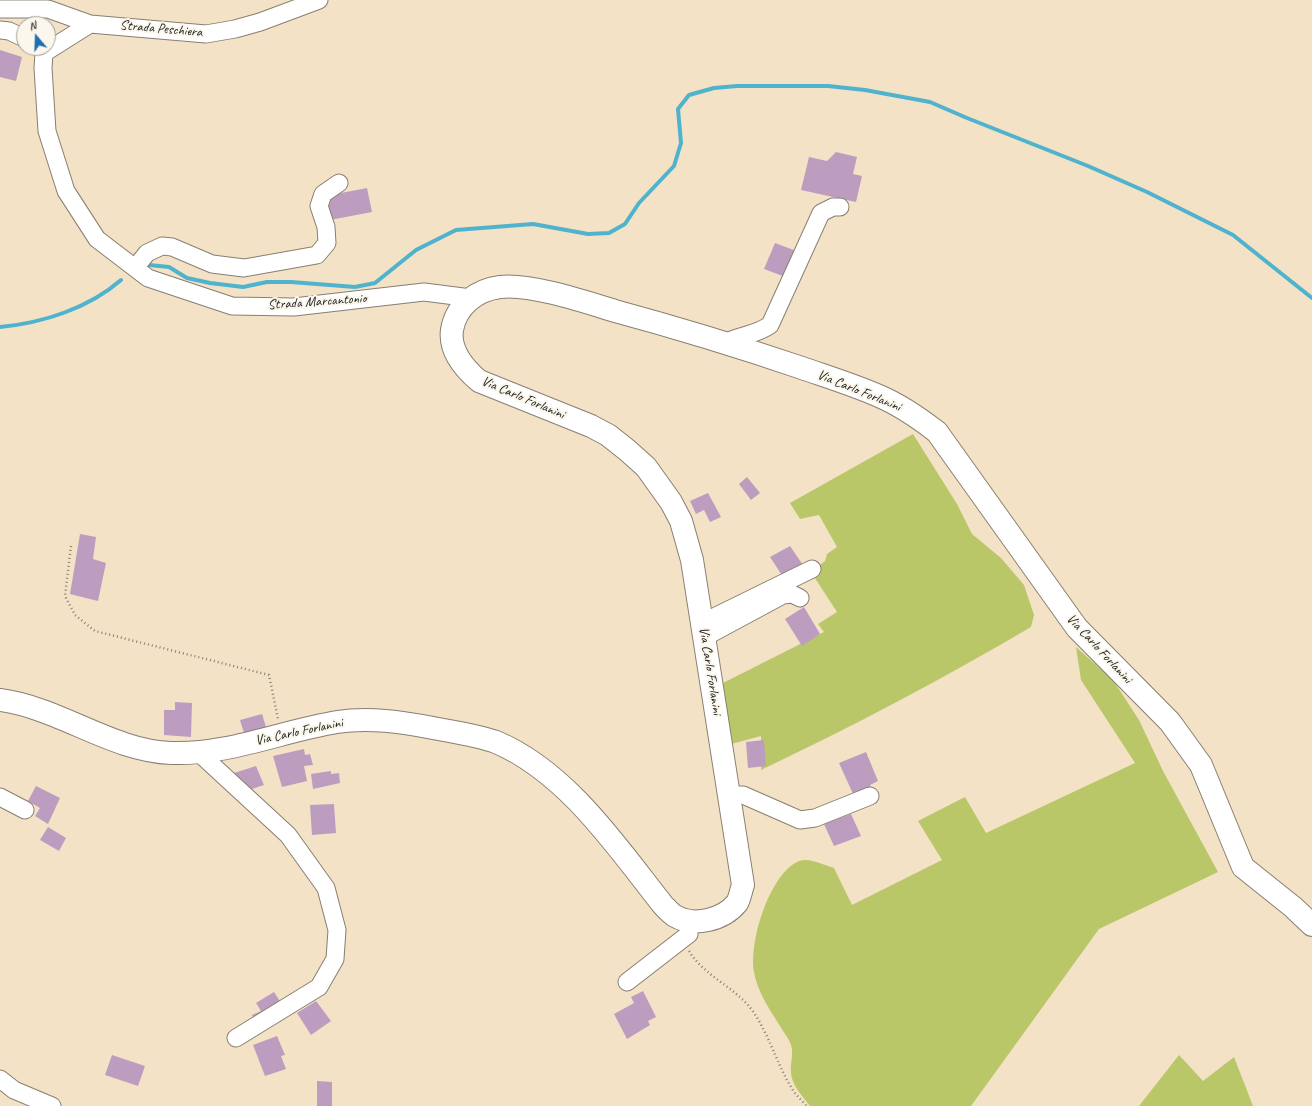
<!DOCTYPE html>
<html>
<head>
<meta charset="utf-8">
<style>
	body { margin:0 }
	#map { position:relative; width:1312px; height:1106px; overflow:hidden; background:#f3e2c6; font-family:Caveat,sans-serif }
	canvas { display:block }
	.north { position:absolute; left:16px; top:16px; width:40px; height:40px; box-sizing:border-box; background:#fbf7ec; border:1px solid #a29f99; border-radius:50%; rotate:341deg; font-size:11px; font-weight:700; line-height:16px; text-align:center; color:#1c1c1c }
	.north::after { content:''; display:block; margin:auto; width:14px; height:18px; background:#1f6fb2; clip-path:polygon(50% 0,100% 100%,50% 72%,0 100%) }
</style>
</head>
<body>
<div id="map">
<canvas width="1312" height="1106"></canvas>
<div class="north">N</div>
</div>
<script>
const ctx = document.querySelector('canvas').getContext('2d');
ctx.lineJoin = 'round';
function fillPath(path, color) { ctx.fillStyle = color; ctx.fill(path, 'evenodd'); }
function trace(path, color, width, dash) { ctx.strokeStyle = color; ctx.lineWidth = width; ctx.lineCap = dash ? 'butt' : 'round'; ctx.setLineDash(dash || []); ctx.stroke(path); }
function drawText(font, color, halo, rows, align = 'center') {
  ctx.font = font + ' Caveat,sans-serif'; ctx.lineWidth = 4; ctx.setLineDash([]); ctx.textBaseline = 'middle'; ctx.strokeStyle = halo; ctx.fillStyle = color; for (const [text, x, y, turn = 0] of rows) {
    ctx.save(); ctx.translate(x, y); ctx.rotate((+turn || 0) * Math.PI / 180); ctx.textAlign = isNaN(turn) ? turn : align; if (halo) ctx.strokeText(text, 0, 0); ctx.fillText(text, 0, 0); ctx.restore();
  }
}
const green = new Path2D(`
	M913 434 957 504 972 534 1001 558 1024 585 1034 615 1031 627C943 679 853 726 761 770V736L724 746 717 686 824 632 818 624 837 612 811 572 825 561 827 554 837 547 819 515 800 519 790 503Z
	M1076 647 1113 680 1139 720 1163 771 1218 872 1099 929 971 1106H810C803 1097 791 1084 791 1072 790 1063 794 1054 791 1045 789 1038 783 1032 780 1026 770 1010 757 991 754 972 749 942 769 874 799 861 809 857 824 865 834 868L852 905 942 860 918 821 965 797 986 833 1135 763 1081 680Z
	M1179 1055 1203 1081 1234 1057 1253 1106H1139Z`);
const stream = new Path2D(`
	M149 265 169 267 187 278 210 283 243 287 267 282H291L355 287 375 283 416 250 456 230 533 224 588 234 609 233 625 224 639 203 674 166 681 143 678 109 689 95 714 88 737 86H828L865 90 930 102 967 118 1088 166 1147 192 1233 235 1312 298
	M0 327C43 323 89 308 121 280`);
const building = new Path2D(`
	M0 50 22 57 16 81 0 77Z
	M836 152 857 157 853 174 862 176 856 202 801 190 809 157 827 161Z
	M367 188 372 212 330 220 325 196Z
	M775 243 799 252 788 278 764 269Z
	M747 477 760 493 751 500 739 484Z
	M708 493 721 517 710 522 704 510 696 514 690 501Z
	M80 534 96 537 93 559 106 563 98 601 70 594Z
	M790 546 805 568 785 580 770 557Z
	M804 607 820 634 802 646 785 619Z
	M175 702 192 703 191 737 164 735V710H175Z
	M262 714 266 727 244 733 240 720Z
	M764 740 766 766 748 768 746 742Z
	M304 749 305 755 310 754 313 765 304 766 307 781 282 787 273 756Z
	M866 752 878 781 870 785 872 789 854 796 839 763Z
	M256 766 264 785 249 790 238 782 234 773Z
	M331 771V774L339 773 340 783 313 789 311 774Z
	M36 786 60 798 48 824 35 816 40 808 28 801Z
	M334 804 336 833 312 835 310 805Z
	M851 814 861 836 834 846 824 824Z
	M48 827 66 838 59 851 40 840Z
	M643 991 656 1017 648 1021 650 1025 627 1039 614 1014 634 1003 631 997Z
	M274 992 283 1006 255 1021 252 1015 261 1011 256 1003Z
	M316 1001 331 1021 311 1035 297 1013Z
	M277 1036 285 1055 281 1056 286 1069 265 1076 253 1045Z
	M112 1055 145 1066 138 1086 105 1075Z
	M317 1081 332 1082V1106H317Z`);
const path = new Path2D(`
	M71 546 65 596 75 615 95 631 269 675 278 719
	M689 951C704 976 735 987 752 1010 769 1034 776 1062 791 1087 795 1094 801 1100 807 1106`);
const minor = new Path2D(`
	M0 9H48L90 24 206 34 235 29 260 22 319 0
	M0 30 9 31 24 38
	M44 53 43 68 47 131 66 191 97 239 148 278 232 306 294 307 424 292 471 298
	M44 53 90 24
	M135 268 147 253 162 246 172 247 212 264 244 268 317 255 327 243 326 227 319 206 323 194 339 183
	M727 342C741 335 756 335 770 325L821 213 833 207H840
	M702 623 812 569
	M705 637 783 595 792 594 800 598
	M198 752 288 835 326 888 337 930 335 959 319 987 236 1038
	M728 795H743L800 820 815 818 870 796
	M0 797 25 810
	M627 982 689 934 687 921
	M0 1079 14 1090 52 1106`);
const major = new Path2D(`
	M0 700C60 708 112 751 171 753 228 755 282 731 337 722 369 717 402 722 433 728 454 732 476 735 496 742 567 772 617 847 663 905 667 909 670 913 675 916 694 927 723 920 737 903 740 898 741 890 743 885L692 560 681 521 671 502 646 467 627 450 608 435 591 426 479 381C465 369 449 351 452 330 456 306 476 290 500 287 529 283 586 302 615 311 678 328 740 347 802 368 828 377 854 385 879 396 900 405 919 418 937 432L1077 628 1170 722 1201 765 1243 867 1293 907 1312 925`);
const streetNames = [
	["Strada Peschiera",161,29,5],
	["Strada Marcantonio",317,302,-4],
	["Via Carlo Forlanini",859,391,22],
	["Via Carlo Forlanini",523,398,23],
	["Via Carlo Forlanini",1099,649,47],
	["Via Carlo Forlanini",710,671,81],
	["Via Carlo Forlanini",299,732,-12]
];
fillPath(green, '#b9c769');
trace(stream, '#4fb3ce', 4);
fillPath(building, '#bd9dbf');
trace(minor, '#887f71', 19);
trace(major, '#887f71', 24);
trace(path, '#887f71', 2.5, [1, 3]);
trace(minor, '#fff', 17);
trace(major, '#fff', 22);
drawText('14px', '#1c1c1c', '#fbf7ec', streetNames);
</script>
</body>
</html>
